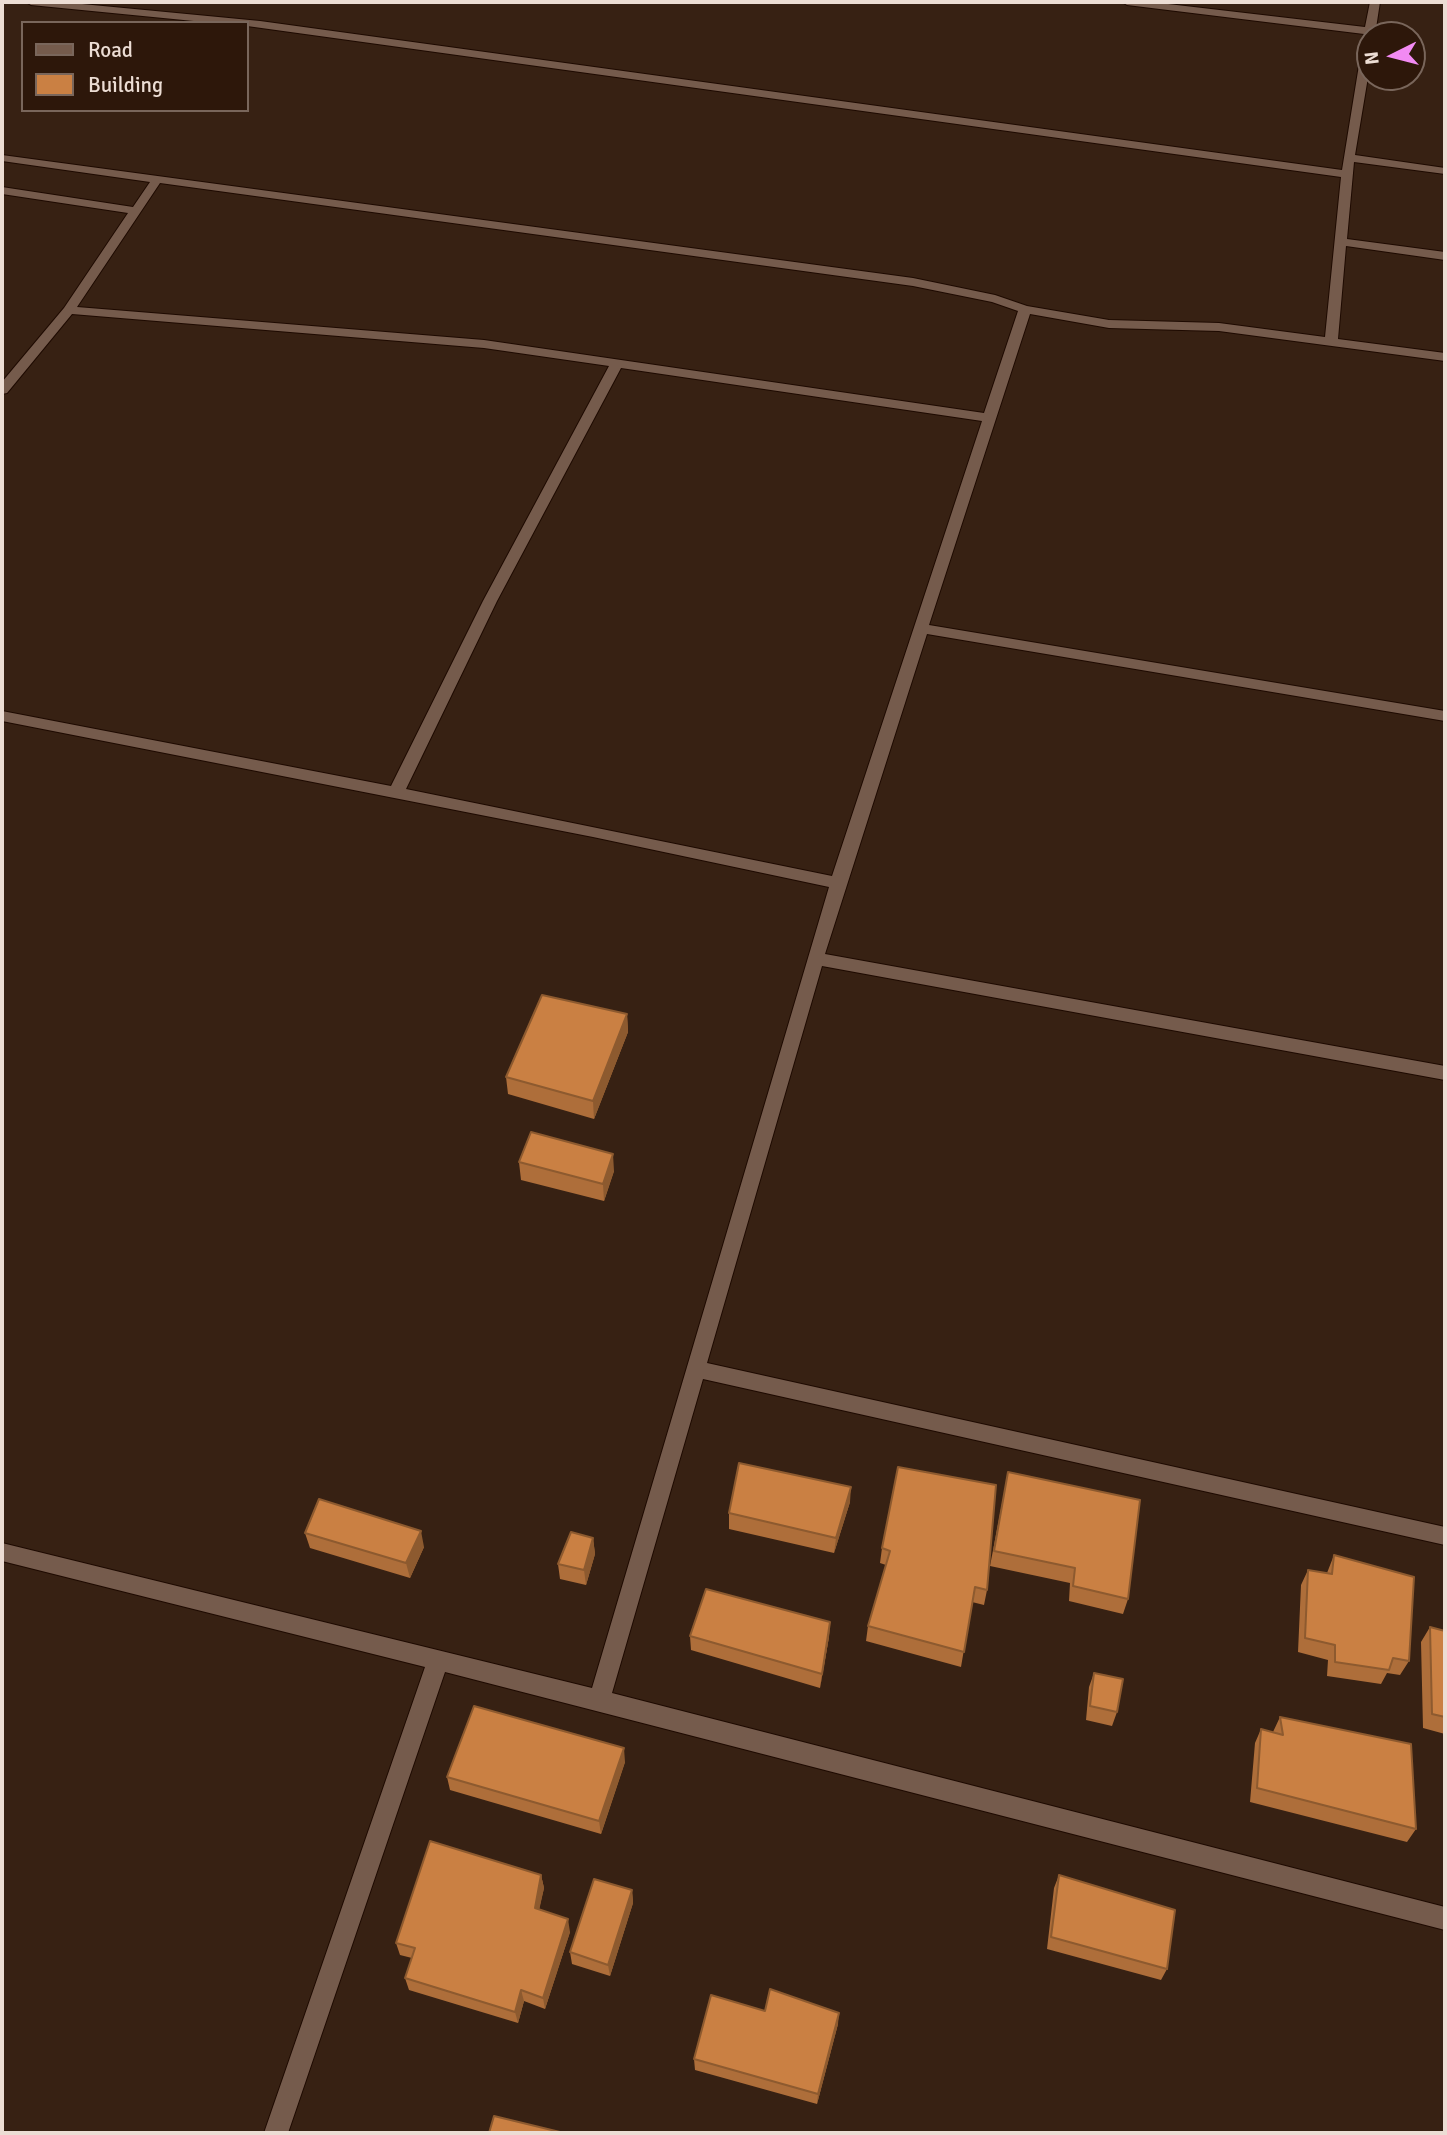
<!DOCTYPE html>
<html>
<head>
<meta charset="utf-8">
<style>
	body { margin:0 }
	#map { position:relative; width:1447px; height:2135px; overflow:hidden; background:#372113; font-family:Signika,sans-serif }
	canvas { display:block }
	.frame { position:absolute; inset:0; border:4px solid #ecddd4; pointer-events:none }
	.legend { position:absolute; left:21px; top:21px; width:228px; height:91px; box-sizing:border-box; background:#2d170a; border:2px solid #79665b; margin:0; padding:9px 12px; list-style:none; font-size:21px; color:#ecddd4 }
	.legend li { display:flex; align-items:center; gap:14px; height:35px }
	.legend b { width:35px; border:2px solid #79665b }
	.north { position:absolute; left:1356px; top:21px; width:70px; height:70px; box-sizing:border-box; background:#2d170a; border:2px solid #79665b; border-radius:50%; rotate:264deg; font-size:19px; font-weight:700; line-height:28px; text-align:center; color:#ecddd4 }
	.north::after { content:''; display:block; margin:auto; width:24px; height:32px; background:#f28af3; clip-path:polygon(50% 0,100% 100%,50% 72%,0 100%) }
</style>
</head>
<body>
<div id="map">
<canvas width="1447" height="2135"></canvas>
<div class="frame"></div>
<ul class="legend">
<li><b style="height:9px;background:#755b4c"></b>Road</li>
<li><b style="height:19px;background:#ca8043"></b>Building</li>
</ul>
<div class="north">N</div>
</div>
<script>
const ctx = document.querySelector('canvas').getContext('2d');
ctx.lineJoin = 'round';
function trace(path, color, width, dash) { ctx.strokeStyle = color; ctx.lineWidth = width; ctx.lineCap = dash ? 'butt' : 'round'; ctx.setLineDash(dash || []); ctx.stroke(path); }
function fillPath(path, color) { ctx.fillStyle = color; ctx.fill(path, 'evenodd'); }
const street = new Path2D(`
	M26 2H61L260 21 1342 170 1364 34 1127 5 1122 2H1151L1365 27 1370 2H1380L1375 35H1370V65L1355 155 1445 168V174L1354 162 1347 239 1445 252V260L1346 246 1338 339 1445 353V361L1219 331 1109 328 1030 314 929 625 1445 711V721L927 634 825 954 1445 1066V1080L822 966 707 1363 1445 1527V1545L703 1379 612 1693 1445 1907V1930L445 1672 288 2133H264L425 1667 2 1561V1543L592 1688 829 887 593 837 2 721V711L391 786 483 601 609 366 484 348 72 314 7 393 2 394V382L64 308 128 213 2 194V187L133 207 150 182 2 161V155L913 278 995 295 1027 306 1109 320 1219 323 1325 337 1341 177 247 26V23H214L31 5ZM160 183 913 286 992 302 1018 311 984 413 484 340 77 307ZM621 368 982 421 832 876 406 789 497 601Z`);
const wall = new Path2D(`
	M627 1014 628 1032 594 1119 508 1094 506 1077Z
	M519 1162 614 1171 604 1201 521 1180Z
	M1008 1472 1128 1599 1123 1614 1069 1601 1070 1583 990 1566Z
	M850 1502 834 1553 729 1529V1513Z
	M305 1533 424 1547 410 1578 310 1548Z
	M593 1538 595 1554 586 1585 560 1579 558 1564Z
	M882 1548 987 1590 984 1605 972 1602 961 1667 866 1641 868 1626 886 1565 880 1563Z
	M1334 1555 1409 1661 1400 1675 1387 1673 1381 1684 1327 1676 1328 1660 1298 1652 1301 1585 1308 1570 1327 1573Z
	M830 1622 829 1637 820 1688 691 1650 690 1636Z
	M1430 1627 1445 1631V1742H1443L1445 1734 1423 1728 1421 1642Z
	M1094 1673 1117 1712 1112 1726 1086 1720 1089 1687Z
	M1280 1717 1416 1829 1407 1842 1250 1802 1255 1743 1261 1729 1273 1732Z
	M625 1762 601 1834 450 1790 447 1777Z
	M541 1875 544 1888 539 1909 570 1932 545 2009 524 2001 518 2023 409 1990 405 1978 412 1958 400 1955 396 1943Z
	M1059 1875 1167 1969 1161 1980 1047 1949 1054 1888Z
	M632 1890 633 1903 610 1976 572 1964 570 1952Z
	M765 2011 838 2024 817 2104 695 2070 694 2059Z`);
const shadedWall = new Path2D(`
	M627 1014 628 1032 594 1119 593 1101Z
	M613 1154 614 1171 604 1201 603 1184Z
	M851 1487 850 1502 834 1553 836 1538Z
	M421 1531 424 1547 410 1578 406 1563Z
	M593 1538 595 1554 586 1585 584 1570Z
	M830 1622 829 1637 820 1688 822 1674Z
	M624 1748 625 1762 601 1834 599 1821Z
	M541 1875 544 1888 537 1920 535 1908Z
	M632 1890 633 1903 610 1976 608 1965Z
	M568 1919 570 1932 545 2009 543 1998Z
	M521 1990 524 2001 518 2023 515 2012Z
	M839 2013 838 2024 817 2104 818 2094Z`);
const building = new Path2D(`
	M542 995 627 1014 593 1101 506 1077Z
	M531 1132 613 1154 603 1184 519 1162Z
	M739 1463 851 1487 836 1538 729 1513Z
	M898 1467 996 1485 987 1590 975 1587 964 1652 868 1626 890 1551 882 1548Z
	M1008 1472 1140 1500 1128 1599 1073 1586 1075 1568 994 1551Z
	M319 1499 421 1531 406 1563 305 1533Z
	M571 1532 593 1538 584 1570 558 1564Z
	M1334 1555 1414 1577 1409 1661 1393 1658 1389 1670 1335 1662V1645L1305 1638 1308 1570 1332 1574Z
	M706 1589 830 1622 822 1674 690 1636Z
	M1430 1627 1445 1631V1717L1432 1714Z
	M1094 1673 1123 1679 1117 1712 1090 1706Z
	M474 1706 624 1748 599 1821 447 1777Z
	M1280 1717 1411 1744 1416 1829 1257 1788 1261 1729 1283 1735Z
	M430 1841 541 1875 535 1908 568 1919 543 1998 521 1990 515 2012 405 1978 415 1948 396 1943Z
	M1059 1875 1175 1910 1167 1969 1051 1937Z
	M594 1879 632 1890 608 1965 570 1952Z
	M770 1989 839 2013 818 2094 694 2059 711 1995 765 2011Z
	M494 2116 564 2133H489Z`);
trace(street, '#1e0a01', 2);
fillPath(street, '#755b4c');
fillPath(wall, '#ae6e3a');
fillPath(shadedWall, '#8d5a2f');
fillPath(building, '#ca8043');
trace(building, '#8d5a2f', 2);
</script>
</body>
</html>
